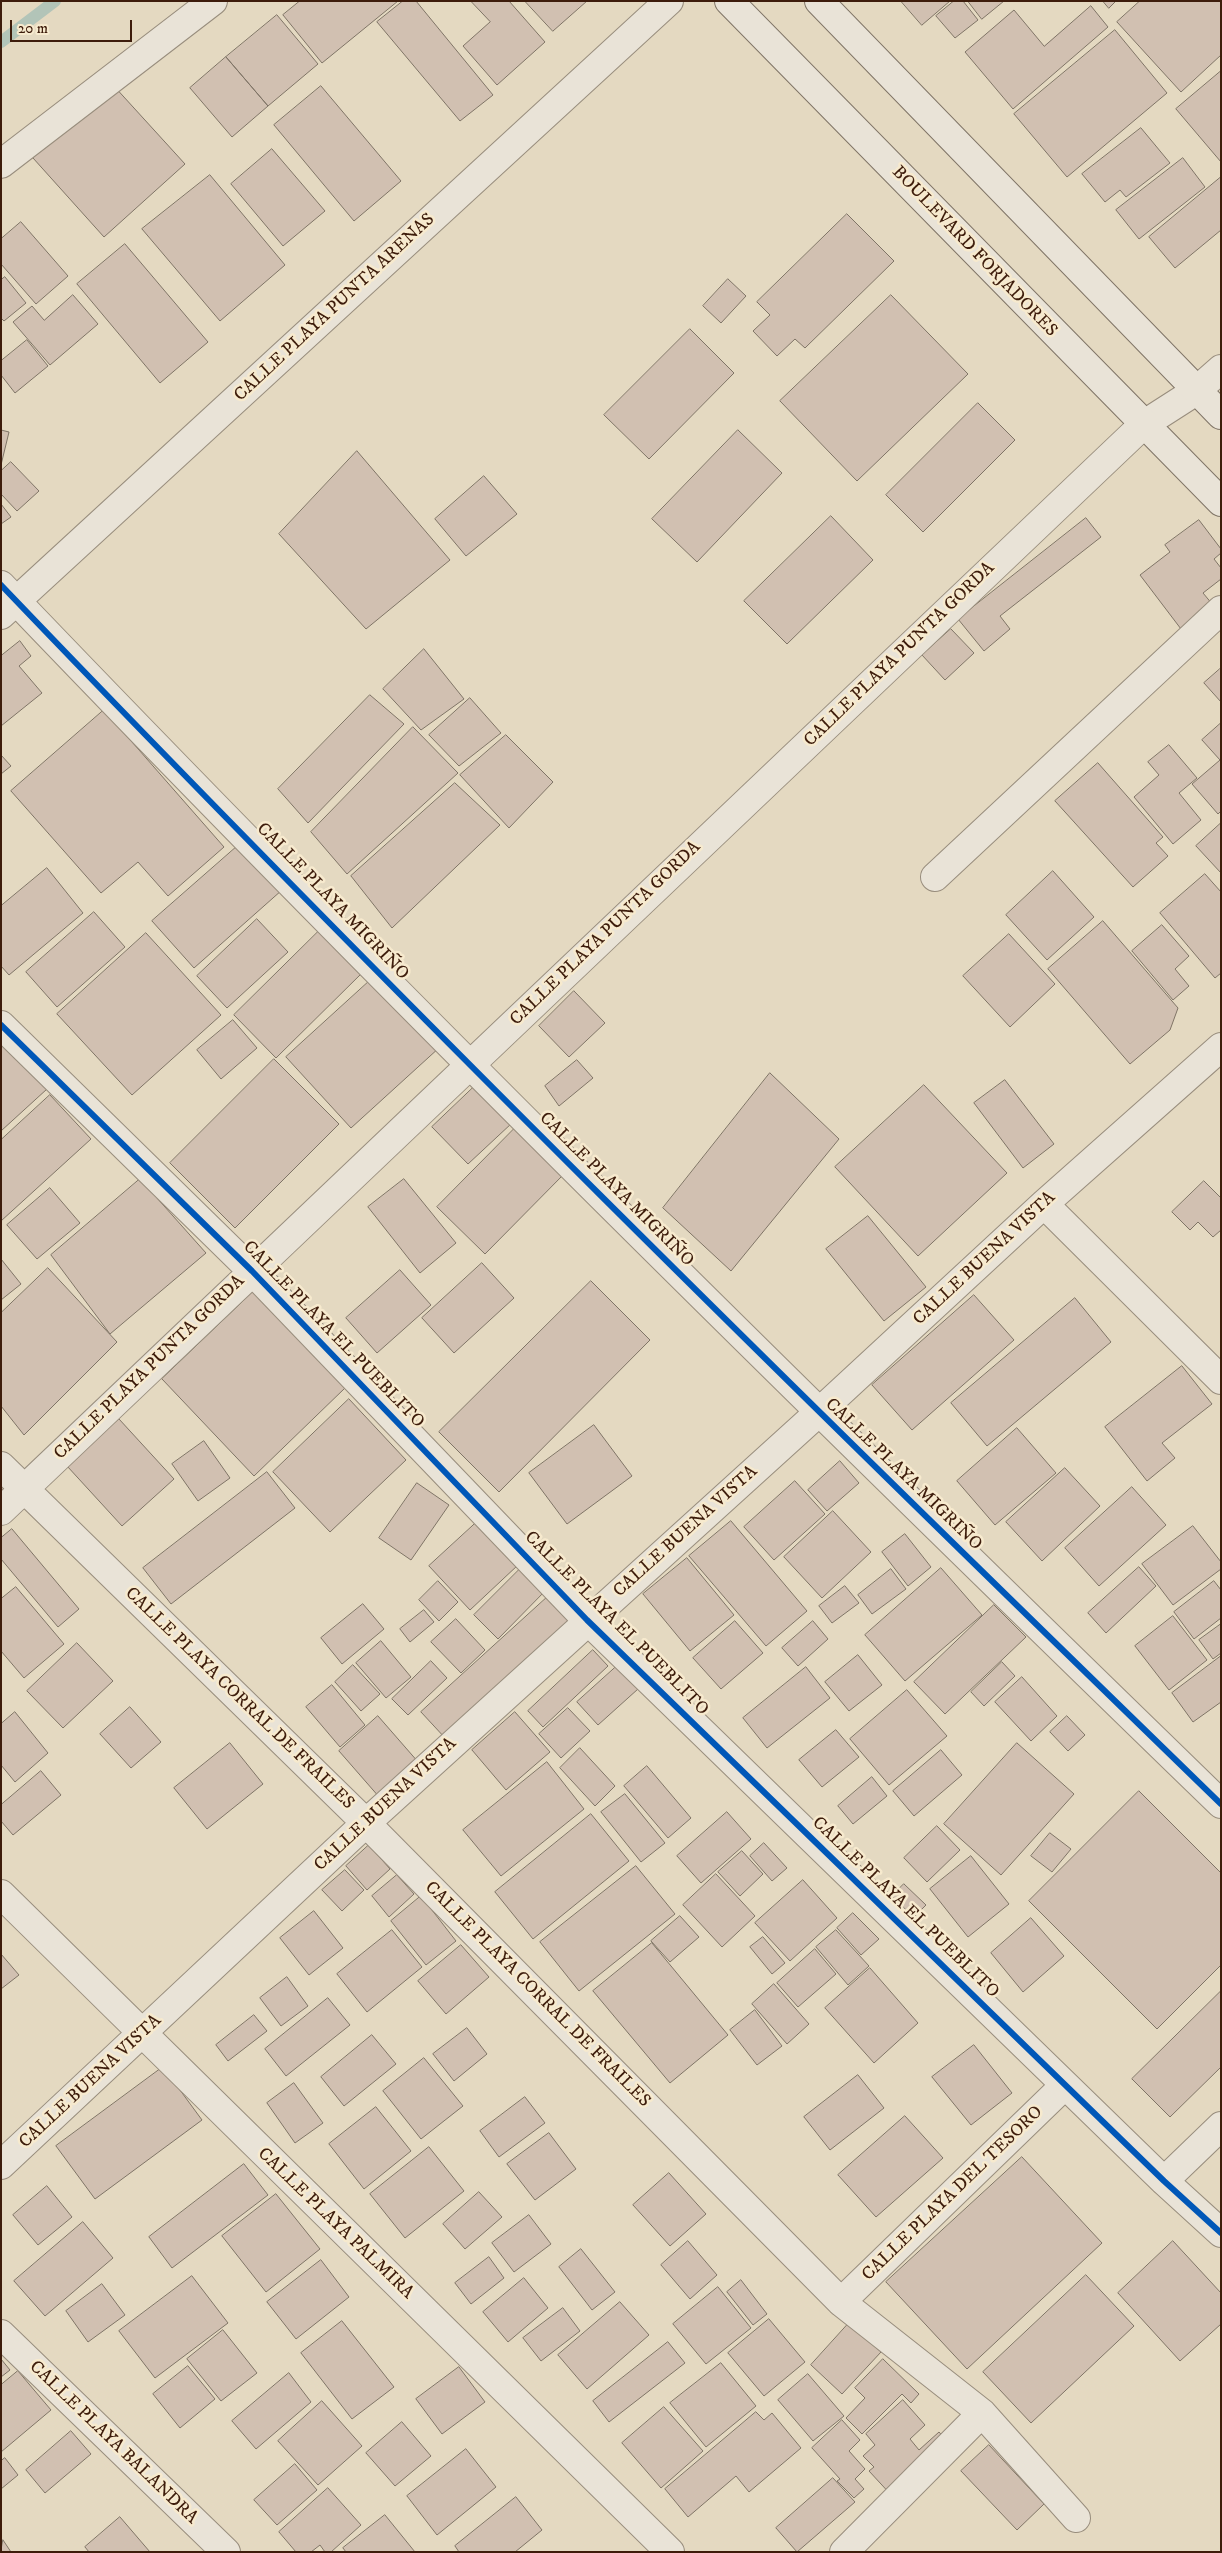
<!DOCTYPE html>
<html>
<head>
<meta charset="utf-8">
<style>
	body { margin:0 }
	#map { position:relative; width:1222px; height:2553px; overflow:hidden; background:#e4d9c1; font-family:"IM FELL DW Pica",serif }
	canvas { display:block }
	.frame { position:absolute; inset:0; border:2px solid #3d1c0b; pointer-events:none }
	.scale { position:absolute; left:10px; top:20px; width:122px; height:22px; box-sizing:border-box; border:2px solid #3d1c0b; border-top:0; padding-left:6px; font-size:15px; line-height:18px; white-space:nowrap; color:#3d1c0b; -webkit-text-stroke:4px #f7eace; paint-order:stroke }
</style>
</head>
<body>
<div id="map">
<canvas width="1222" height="2553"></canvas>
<div class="frame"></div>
<div class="scale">20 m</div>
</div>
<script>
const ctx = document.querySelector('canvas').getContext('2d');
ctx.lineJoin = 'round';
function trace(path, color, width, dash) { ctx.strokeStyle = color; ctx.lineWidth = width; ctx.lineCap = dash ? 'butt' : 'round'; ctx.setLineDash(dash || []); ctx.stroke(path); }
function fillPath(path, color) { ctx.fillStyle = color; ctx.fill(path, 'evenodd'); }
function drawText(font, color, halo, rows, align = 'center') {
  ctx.font = font + ' "IM FELL DW Pica",serif'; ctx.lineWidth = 5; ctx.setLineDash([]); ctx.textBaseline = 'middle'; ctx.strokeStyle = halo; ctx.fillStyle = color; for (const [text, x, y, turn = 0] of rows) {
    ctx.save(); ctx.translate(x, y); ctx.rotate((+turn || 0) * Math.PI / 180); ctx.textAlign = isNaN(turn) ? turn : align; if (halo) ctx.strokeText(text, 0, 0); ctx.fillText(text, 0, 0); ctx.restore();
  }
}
const stream = new Path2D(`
	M1 42 55 1`);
const building = new Path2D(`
	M300 1H398L322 63 283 15Z
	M403 1H416L493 95 460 121 377 22Z
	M471 1H509L545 42 497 85 463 46 490 22Z
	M525 1H587L553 31Z
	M901 1H950L922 25Z
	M954 1H963L978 20 955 38 936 16Z
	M968 1H1004L982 19Z
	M1103 1H1116L1109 8Z
	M1140 1H1221V55L1181 92 1117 22Z
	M1091 6 1108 27 1013 109 965 52 1014 10 1044 46Z
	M277 15 318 64 268 106 226 57Z
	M1115 30 1167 93 1067 177 1014 114Z
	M226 57 268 106 232 137 190 88Z
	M1221 71V162L1176 109Z
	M113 85 185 164 104 237 33 158Z
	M321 86 401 181 354 221 274 125Z
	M1141 128 1170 163 1126 197 1120 190 1105 202 1082 174Z
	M272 149 325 211 283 246 231 184Z
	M1183 158 1205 187 1139 239 1116 210Z
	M210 175 285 265 220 321 142 229Z
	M1221 177V230L1175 268 1149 237Z
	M847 214 894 261 805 348 795 339 777 356 753 331 770 315 757 302Z
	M21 222 68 276 36 304 1 264V239Z
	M125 244 208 342 160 383 77 284Z
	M5 277 26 303 4 321 1 318V280Z
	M728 279 746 296 721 323 703 306Z
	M73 295 98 324 50 365 13 322 32 306 44 320Z
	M891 295 968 374 857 481 780 401Z
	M690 329 734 373 649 459 604 415Z
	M27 340 48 366 15 393 1 375V361Z
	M978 403 1015 440 923 532 886 495Z
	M1 430 9 432 1 465Z
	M738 430 782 473 697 562 652 519Z
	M357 451 450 560 366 629 279 534Z
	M11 462 39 491 17 511 1 494V471Z
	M484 476 517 514 466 556 435 519Z
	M1 504 11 517 1 524Z
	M831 516 873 560 787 644 744 601Z
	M1086 518 1101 537 1000 616 1010 629 984 651 958 619Z
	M1199 520 1221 549V553L1214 559 1221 568V579L1203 593 1213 605 1181 629 1140 575 1170 552 1165 545Z
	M951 629 974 653 945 680 922 655Z
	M20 641 31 656 19 666 42 693 1 726V656Z
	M424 649 464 699 421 730 383 689Z
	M1220 669 1221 670V702L1204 683Z
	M370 695 404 724 308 823 278 789Z
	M470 698 501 733 459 766 429 735Z
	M104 710 224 847 168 896 138 862 101 893 11 791Z
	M1221 723V811L1218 814 1192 784 1220 760 1202 740Z
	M413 727 458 773 347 874 311 832Z
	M506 735 553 782 509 828 460 775Z
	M1169 745 1197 778 1179 793 1201 820 1173 844 1134 797 1159 775 1148 762Z
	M1 755 11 766 1 774Z
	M1098 763 1163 837 1156 843 1168 856 1133 887 1055 801Z
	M455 783 500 825 392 928 351 876Z
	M1221 823V873L1196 846Z
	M241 843 282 890 194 968 152 921Z
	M47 868 83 913 9 975 1 966V906Z
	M1053 871 1094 917 1047 960 1006 915Z
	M1205 874 1221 892V973L1215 978 1160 913Z
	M94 912 125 947 57 1007 26 972Z
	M257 919 288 952 227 1008 197 976Z
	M1103 921 1178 1008 1170 1030 1130 1064 1048 969Z
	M1162 925 1189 956 1175 969 1189 986 1173 1000 1132 951Z
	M322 928 364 971 276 1058 234 1015Z
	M146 933 221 1015 132 1095 57 1014Z
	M1009 934 1055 984 1010 1027 963 976Z
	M375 976 440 1047 351 1128 286 1057Z
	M574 991 605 1023 569 1057 539 1026Z
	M233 1020 257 1048 221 1079 197 1050Z
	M1 1040 47 1089 1 1131Z
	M274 1059 339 1124 235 1228 170 1163Z
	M577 1060 593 1078 559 1106 545 1086Z
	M770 1073 839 1139 731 1271 663 1208Z
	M1005 1080 1054 1144 1023 1168 974 1103Z
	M476 1085 512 1123 468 1164 432 1127Z
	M924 1085 1007 1173 918 1256 835 1167Z
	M50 1095 91 1139 1 1221V1140Z
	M518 1125 566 1172 485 1254 437 1207Z
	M140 1179 206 1253 110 1334 51 1255Z
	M404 1179 456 1243 420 1273 368 1207Z
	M1204 1181 1221 1198V1230L1213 1237 1198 1222 1190 1230 1172 1212Z
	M50 1188 80 1223 37 1259 7 1225Z
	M868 1216 926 1287 884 1321 826 1249Z
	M1 1259 21 1284 1 1300Z
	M482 1263 514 1298 454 1353 422 1318Z
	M48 1268 117 1342 24 1435 1 1406V1313Z
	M400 1270 431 1305 377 1353 346 1318Z
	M591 1281 650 1340 499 1492 439 1432Z
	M253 1292 345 1388 254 1476 162 1379Z
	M974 1295 1014 1340 912 1430 872 1385Z
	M1075 1298 1111 1342 987 1446 951 1403Z
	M1182 1366 1212 1404 1162 1443 1175 1458 1147 1481 1105 1427Z
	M349 1399 406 1460 330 1532 273 1472Z
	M119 1419 174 1479 122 1526 67 1466Z
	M594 1425 632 1476 567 1524 529 1473Z
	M1017 1428 1056 1473 995 1525 957 1481Z
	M204 1441 230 1478 198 1501 172 1464Z
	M840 1461 859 1483 827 1511 808 1490Z
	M1065 1468 1100 1506 1042 1561 1006 1522Z
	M267 1472 295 1508 171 1604 143 1568Z
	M795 1481 825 1514 774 1560 744 1527Z
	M417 1483 449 1505 411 1560 379 1538Z
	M1132 1487 1166 1525 1099 1586 1065 1548Z
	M833 1511 871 1552 822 1598 784 1557Z
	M478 1521 518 1565 470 1610 429 1566Z
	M731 1521 807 1611 766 1646 689 1556Z
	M1193 1526 1221 1562V1569L1173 1605 1142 1564Z
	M12 1529 79 1609 58 1627 1 1559V1538Z
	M905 1534 931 1567 908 1586 882 1552Z
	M687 1558 734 1615 690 1651 643 1594Z
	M523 1566 547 1589 498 1639 474 1615Z
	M1139 1567 1156 1586 1106 1633 1088 1613Z
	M941 1568 982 1615 905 1681 865 1635Z
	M891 1569 906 1589 872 1614 858 1595Z
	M438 1581 458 1602 439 1621 419 1600Z
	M1214 1581 1221 1590V1618L1194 1639 1174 1612Z
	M845 1586 859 1603 832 1623 819 1606Z
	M16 1587 64 1644 24 1678 1 1651V1599Z
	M553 1592 579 1619 446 1739 421 1712Z
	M363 1604 384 1629 342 1664 321 1638Z
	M994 1605 1026 1637 945 1714 914 1682Z
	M424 1610 434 1622 410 1642 400 1629Z
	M1173 1616 1207 1660 1169 1690 1135 1646Z
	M456 1619 485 1650 461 1673 431 1642Z
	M735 1621 763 1653 721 1689 693 1658Z
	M813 1621 828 1639 798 1666 782 1648Z
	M1221 1624V1653L1213 1659 1199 1640Z
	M381 1641 411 1677 386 1698 356 1663Z
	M77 1643 113 1681 63 1728 27 1691Z
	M593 1650 608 1666 543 1727 528 1711Z
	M858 1655 882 1685 849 1711 825 1682Z
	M1221 1656V1702L1193 1722 1172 1693Z
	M431 1661 447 1678 408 1715 392 1699Z
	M1002 1662 1015 1676 984 1706 971 1692Z
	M353 1665 380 1694 361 1711 335 1682Z
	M617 1666 638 1689 598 1725 577 1702Z
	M806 1667 830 1698 767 1748 743 1718Z
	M1022 1677 1057 1716 1031 1741 995 1702Z
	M332 1685 365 1725 340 1747 306 1707Z
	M907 1690 947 1736 889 1785 850 1739Z
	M130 1707 161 1742 131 1768 100 1734Z
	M568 1708 590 1731 561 1758 539 1734Z
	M15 1712 48 1753 15 1782 1 1765V1724Z
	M515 1712 550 1752 506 1790 472 1750Z
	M378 1716 419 1763 380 1798 339 1751Z
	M1067 1716 1085 1735 1068 1751 1050 1732Z
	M836 1730 859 1757 822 1787 799 1760Z
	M230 1743 263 1784 207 1829 174 1788Z
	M1017 1743 1074 1794 1001 1875 944 1824Z
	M580 1748 615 1786 595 1806 560 1768Z
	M941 1750 962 1775 914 1816 893 1791Z
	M547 1762 584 1809 501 1876 463 1830Z
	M647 1766 691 1818 668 1838 624 1786Z
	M41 1771 61 1795 13 1835 1 1821V1805Z
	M872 1777 887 1796 853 1824 838 1806Z
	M1139 1791 1221 1873V1965L1157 2029 1029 1901Z
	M625 1794 665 1843 641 1862 601 1812Z
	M727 1812 751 1839 701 1883 677 1856Z
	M591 1814 629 1861 533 1939 495 1892Z
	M937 1826 960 1850 927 1882 904 1858Z
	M1050 1833 1071 1849 1052 1872 1031 1856Z
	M764 1843 787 1868 772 1881 750 1856Z
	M369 1845 390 1869 367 1890 346 1866Z
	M742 1851 763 1874 740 1896 718 1872Z
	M971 1856 1009 1904 968 1937 930 1889Z
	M636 1866 675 1914 579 1991 540 1942Z
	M345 1870 364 1890 342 1911 322 1890Z
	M716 1874 755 1916 722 1947 683 1905Z
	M397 1875 414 1894 389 1917 372 1896Z
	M803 1880 837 1918 790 1961 755 1923Z
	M904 1884 926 1905 913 1918 890 1898Z
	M421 1896 456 1941 426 1965 391 1921Z
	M314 1911 343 1948 309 1975 280 1938Z
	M853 1913 879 1939 861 1955 837 1928Z
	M680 1916 699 1937 670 1962 651 1941Z
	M1031 1918 1064 1956 1023 1992 991 1953Z
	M392 1930 422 1967 367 2012 337 1974Z
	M836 1930 869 1966 848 1985 816 1947Z
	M763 1937 785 1963 772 1974 750 1947Z
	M652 1943 728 2035 670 2083 593 1991Z
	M461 1945 489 1977 446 2014 418 1981Z
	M815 1949 836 1974 798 2007 777 1983Z
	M1 1954 19 1975 1 1989Z
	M870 1968 918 2023 874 2063 825 2008Z
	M287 1977 308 2006 281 2026 260 1998Z
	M774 1984 809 2024 787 2044 752 2004Z
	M1221 1991V2067L1170 2117 1132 2079Z
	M328 1998 350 2025 286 2076 265 2049Z
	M755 2010 782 2046 757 2065 730 2030Z
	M254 2015 267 2031 228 2061 216 2045Z
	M467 2028 487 2054 454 2081 433 2054Z
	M372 2035 396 2064 344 2106 321 2077Z
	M974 2045 1012 2093 971 2125 932 2077Z
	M424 2058 463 2106 421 2139 383 2091Z
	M163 2067 202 2120 95 2199 56 2146Z
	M858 2075 884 2108 830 2150 804 2117Z
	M294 2083 323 2123 295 2143 267 2103Z
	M525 2097 545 2123 499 2157 480 2131Z
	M376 2107 411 2151 364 2189 329 2144Z
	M905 2116 943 2158 876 2217 838 2175Z
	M549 2133 576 2169 535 2200 507 2164Z
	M429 2147 464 2191 405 2238 370 2194Z
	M1022 2157 1102 2243 967 2369 886 2282Z
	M244 2164 268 2195 172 2268 149 2237Z
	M669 2173 706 2214 670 2246 633 2205Z
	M47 2186 72 2217 38 2245 13 2215Z
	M479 2192 502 2217 465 2249 443 2224Z
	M276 2194 320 2249 266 2292 222 2236Z
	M529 2215 551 2244 514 2272 492 2243Z
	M83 2222 113 2258 45 2316 14 2281Z
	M688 2241 717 2275 690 2299 661 2265Z
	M1173 2241 1221 2293V2324L1180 2361 1118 2293Z
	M581 2249 615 2292 592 2310 559 2267Z
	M489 2257 504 2278 471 2304 455 2283Z
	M321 2260 349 2297 296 2339 267 2302Z
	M1086 2275 1134 2326 1031 2423 983 2372Z
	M192 2276 228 2323 155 2378 119 2331Z
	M524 2278 548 2308 508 2342 483 2312Z
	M741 2280 767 2314 753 2325 727 2292Z
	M102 2284 125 2315 88 2342 66 2311Z
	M718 2287 751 2328 706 2364 673 2324Z
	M620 2302 649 2335 587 2389 558 2355Z
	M563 2308 580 2331 541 2361 523 2338Z
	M769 2319 805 2362 764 2396 728 2353Z
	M342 2321 394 2387 352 2419 301 2353Z
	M849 2323 881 2352 842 2394 811 2365Z
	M223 2330 257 2373 221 2401 187 2359Z
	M668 2342 685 2363 609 2422 593 2401Z
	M1 2359 10 2370 1 2377Z
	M883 2359 919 2394 911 2403 902 2394 862 2434 846 2418 865 2398 855 2388Z
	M721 2363 756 2406 706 2447 670 2403Z
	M188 2366 215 2399 180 2428 153 2394Z
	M459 2367 485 2402 442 2434 416 2399Z
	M18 2371 51 2410 1 2452V2385Z
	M289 2373 311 2402 256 2449 232 2421Z
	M808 2374 844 2416 813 2441 778 2400Z
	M903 2400 925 2425 910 2439 919 2450 939 2432 948 2442 893 2497 869 2471 874 2467 863 2456 875 2445 866 2434Z
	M322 2401 362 2446 318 2485 278 2441Z
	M664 2407 703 2451 661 2488 622 2443Z
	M756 2412 764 2420 772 2413 801 2448 749 2492 736 2476 688 2517 665 2489Z
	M842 2420 860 2440 849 2451 865 2469 855 2479 864 2489 854 2498 837 2481 840 2479 812 2448Z
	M402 2422 431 2456 395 2486 366 2453Z
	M71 2431 91 2454 45 2493 26 2470Z
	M989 2445 1044 2504 1017 2530 961 2471Z
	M466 2449 496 2487 437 2535 407 2496Z
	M5 2458 18 2475 1 2489V2461Z
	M295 2464 317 2490 277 2525 254 2500Z
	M833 2478 855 2502 797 2552 776 2528Z
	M328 2488 361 2525 331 2552H325L320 2545 311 2552H296L279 2532Z
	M516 2497 542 2530 515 2552H459L455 2546Z
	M385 2515 415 2552H346L343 2548Z
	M120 2517 150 2552H89L85 2547Z
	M3 2540 11 2552H1Z`);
const street = new Path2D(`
	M1 164 213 1
	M1 585C399 1001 809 1404 1221 1804
	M1 615 669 1
	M935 877 1221 610
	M1 1025 252 1271 587 1620 1164 2181 1221 2233
	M1044 1204 1221 1380
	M1 1466 366 1823 841 2302 982 2413 1076 2518
	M1 1511 1143 425 1196 391 1221 369
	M1 1894 670 2552
	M1 2165 366 1823 818 1413 1044 1204 1221 1047
	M1164 2181 1221 2126
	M841 2302 1065 2085
	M1 2334 226 2552
	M844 2552 982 2413`);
const secondary = new Path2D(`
	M729 1 1221 502
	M819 1 1221 415`);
const cycleway = new Path2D(`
	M1 585C399 1001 809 1404 1221 1804
	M1 1025 252 1271 587 1620 1164 2181 1221 2233`);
const streetNames = [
	["BOULEVARD FORJADORES",974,252,46],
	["CALLE PLAYA PUNTA ARENAS",335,308,-43],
	["CALLE PLAYA PUNTA GORDA",900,655,-44],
	["CALLE PLAYA MIGRIÑO",332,902,46],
	["CALLE PLAYA PUNTA GORDA",606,934,-44],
	["CALLE PLAYA MIGRIÑO",616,1190,45],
	["CALLE BUENA VISTA",985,1259,-43],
	["CALLE PLAYA EL PUEBLITO",333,1335,46],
	["CALLE PLAYA PUNTA GORDA",150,1368,-44],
	["CALLE PLAYA MIGRIÑO",903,1475,44],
	["CALLE BUENA VISTA",686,1532,-42],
	["CALLE PLAYA EL PUEBLITO",616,1624,45],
	["CALLE PLAYA CORRAL DE FRAILES",239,1699,44],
	["CALLE BUENA VISTA",386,1805,-43],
	["CALLE PLAYA EL PUEBLITO",905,1908,44],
	["CALLE PLAYA CORRAL DE FRAILES",537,1995,45],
	["CALLE BUENA VISTA",91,2082,-43],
	["CALLE PLAYA DEL TESORO",953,2194,-44],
	["CALLE PLAYA PALMIRA",335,2224,44],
	["CALLE PLAYA BALANDRA",113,2443,44]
];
trace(stream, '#b2c4b8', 12);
fillPath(building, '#d1c0b1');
trace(building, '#7f7466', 1);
trace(street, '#988d7d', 30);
trace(secondary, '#7f7466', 30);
trace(street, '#e9e3d7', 28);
trace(secondary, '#e9e3d7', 28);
trace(cycleway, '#0057b8', 6);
drawText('18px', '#3d1c0b', '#f7eace', streetNames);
</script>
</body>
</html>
